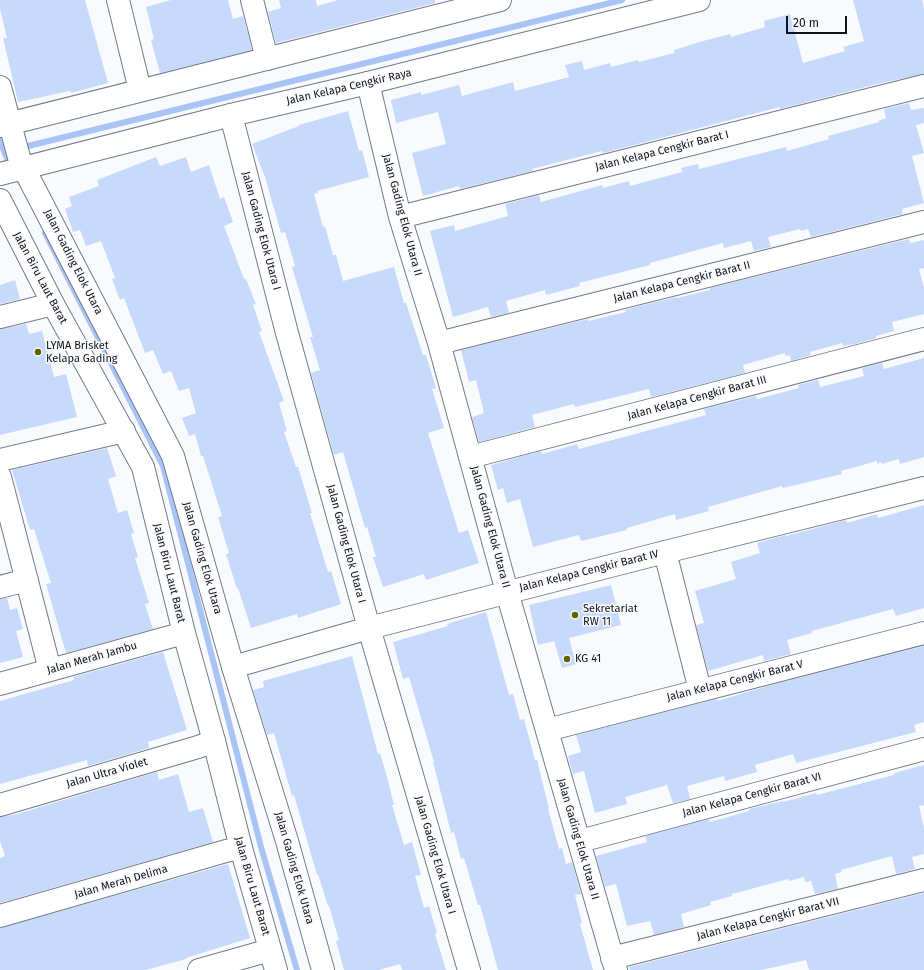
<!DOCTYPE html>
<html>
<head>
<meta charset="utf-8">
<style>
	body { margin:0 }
	#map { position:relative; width:924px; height:970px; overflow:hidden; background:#f8fafd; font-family:"Fira Sans",sans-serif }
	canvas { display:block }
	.scale { position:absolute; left:786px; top:16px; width:61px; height:18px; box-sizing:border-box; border:2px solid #101319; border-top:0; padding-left:5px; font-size:12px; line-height:14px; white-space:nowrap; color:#101319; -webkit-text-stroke:3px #f8fafd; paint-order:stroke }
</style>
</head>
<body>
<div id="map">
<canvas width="924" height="970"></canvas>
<div class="scale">20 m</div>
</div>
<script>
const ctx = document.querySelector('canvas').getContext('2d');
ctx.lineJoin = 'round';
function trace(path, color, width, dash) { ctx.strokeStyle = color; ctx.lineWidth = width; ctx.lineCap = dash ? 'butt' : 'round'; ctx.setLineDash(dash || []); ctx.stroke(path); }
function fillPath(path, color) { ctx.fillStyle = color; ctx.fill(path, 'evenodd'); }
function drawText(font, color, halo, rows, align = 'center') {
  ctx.font = font + ' "Fira Sans",sans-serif'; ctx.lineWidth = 3; ctx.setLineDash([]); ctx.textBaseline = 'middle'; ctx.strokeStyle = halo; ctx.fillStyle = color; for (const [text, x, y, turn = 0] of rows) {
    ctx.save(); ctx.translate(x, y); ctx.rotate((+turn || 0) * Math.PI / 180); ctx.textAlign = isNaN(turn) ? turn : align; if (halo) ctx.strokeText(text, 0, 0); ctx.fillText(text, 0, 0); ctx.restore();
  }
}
const stream = new Path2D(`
	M0 138 4 152 12 168
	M20 148 622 0
	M45 233 163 466 261 847 297 970`);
const building = new Path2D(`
	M0 0H85L108 83 71 93 70 91 18 102 3 38H7L0 9Z
	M171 0H228L233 19 243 16 252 50 160 73 151 40 154 39 146 7Z
	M279 0H316L317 6 338 0H435V3L276 43 268 12 281 8Z
	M853 0H922L924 8V74L877 84 780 109V107L603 153 602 151 532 169 533 171 460 189 459 186 423 196 412 153 446 144 438 112 396 123 391 100 421 92V95L459 85 462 96 513 82 515 91 569 77 565 65 582 61 584 70 610 63 611 67 638 60 639 62 674 53V50L703 41 730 34 731 37 765 27 764 21 790 14 803 63 845 51 843 47 864 41Z
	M909 103 911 110 924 108V123L916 125 924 153 912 156 924 203 902 209 903 214 811 237 808 229 801 231 800 229 768 237 771 247 754 251 751 241 724 248 723 243 650 263V265L579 283 580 286 546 295 545 290 506 301 509 313 491 317 488 307 453 317 430 231 454 225 455 231 508 216 505 204 539 195 541 202 602 185 603 188 629 181 630 186 682 172 681 168 698 164 699 169 786 147 787 151 829 139 828 136 879 122 878 121 886 118 884 109Z
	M348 111 359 151 362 150 369 177 317 191 318 193 314 194 323 227 325 226 333 255H336L343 281 394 267 404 303H406L423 355H426L436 388 432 389 444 428 428 433 459 533 468 530 479 563 426 580 424 574 383 587 373 557H376L367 527 365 528 343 452 334 455 311 373 320 370 310 337H313L292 267 295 266 285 232 281 233 265 177 252 144 299 126V125Z
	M156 157 160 166 186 157 191 172 209 165 220 199 224 197 233 222 224 226 244 279H246L256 304 253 305 262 331 259 332 284 401 279 403 287 431 284 432 296 467H298L312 513H310L328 572 331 571 341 604 298 618 297 614 251 628 238 588 237 589 226 554 229 553 218 517 222 516 203 456H201L195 434 189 436 182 418 196 413 189 388 179 391 171 371 163 374 153 350 145 353 124 298 120 300 112 279 115 278 101 241 86 246 80 230 73 232 65 209 72 206 69 197 99 186 97 180Z
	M909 239 910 243 924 240V268L919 269 924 288V314L892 322 894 331 876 336V338L855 344 843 346 842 343 810 352 811 355 791 361 790 355 785 356V353L743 365 745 373 651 397 649 389 575 407 574 404 532 415 535 427 479 442 472 417 484 413 476 380 469 382 461 350 588 319V321L626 312 625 310 639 306 677 297V298L710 290V288Z
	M15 280 20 299 0 304V285Z
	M26 324 29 334 42 331 54 377 66 374 77 417 0 435V329Z
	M924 358V457L900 464 899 459 882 464 881 462 877 464V461L841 471 842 474 783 488 782 486 708 507 709 511 676 520 675 514 627 528V530L581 541 579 535 533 547 520 499 507 503 503 488 498 490 491 465 541 451 542 454 577 444 579 449 706 415 704 409 756 396 757 399 799 388 798 385 818 380 820 387 864 376 862 368 882 363 884 369Z
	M107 448 116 476 108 479 118 513 127 510 134 533 131 534 138 557 135 558 149 603 145 604 153 629 66 653 46 584 51 583 34 529 30 530 12 470Z
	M924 505V608L896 616 893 609 812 631V633L787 640 791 654 764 661 763 655 708 671 696 625 704 623 695 591 736 579 731 562 760 553 757 543 778 537 786 535V536L846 520 847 523 877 514 878 518Z
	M611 585 621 625 569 638 576 664 562 668 554 641 538 645 529 605Z
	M7 598 10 610 17 608 23 629 16 631 23 657 0 663V599Z
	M486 612 509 695 513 694 520 720 524 719 535 760H537L549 809H548L559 849 562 848 566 864 572 862 581 894 575 895 582 923 580 924 593 970H498L480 905H478L464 858 461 859 454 832 451 833 433 762H434L409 677 403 679 393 642 448 626 447 624Z
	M924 646V722L914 725 916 732 796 763 793 754 755 765 757 772 725 781 724 776 687 786 690 799 673 803 667 785 625 797 627 804 595 813 584 771 573 774 568 756 581 752 576 735 717 699V701L771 685Z
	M163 652 187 730 148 742 149 748 88 766 87 760 0 784V701L74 680 73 677Z
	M352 656 378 754 380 753 387 777 394 805H392L404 845 412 842 421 875 415 876 424 908 429 906 437 933 435 934 446 970H402L400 964 379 970H344L336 941 339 940 329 906H328L318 874 317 875 294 795 292 796 274 733 267 735 253 690 264 687 263 681Z
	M924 765V805L919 806 924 827V854L912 857 915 869 896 874 892 856 841 870 842 872 835 874 838 889 815 894 811 881 805 882 804 877 789 881 788 879 732 894V896L710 902 711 905 681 914 684 927 654 935 650 921 627 926 616 884 605 887 596 856 647 842 645 836 709 819 710 822 749 811V809L783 801V802L816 793 817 795 894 775V773Z
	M157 772 159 780 178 774 189 812 203 808 213 842 0 903V858L5 856 0 841V817L17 814Z
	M228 864 250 938 186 958V959L146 970H0V928Z
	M924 893V970H809L806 960 762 970H630L629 967Z`);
const minor = new Path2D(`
	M118 0 140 90
	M252 0 267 59
	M368 83 400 217 439 343 507 592 616 970
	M231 115 287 333 369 628 469 970
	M400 217 924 86
	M0 317 53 304
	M439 343 924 222
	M470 457 924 339
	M0 460 124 431
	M0 477 50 670
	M665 552 700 690
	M0 587 27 580
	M233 667 369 628 665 552 924 488
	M0 684 184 633
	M547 730 924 633
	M0 805 198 747 214 741
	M580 841 924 749
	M0 916 226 851 241 848
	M612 958 924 880
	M199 970 270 950`);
const tertiary = new Path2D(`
	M0 87 20 161 173 456 233 667 287 841 323 970
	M0 126 500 0
	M0 174 231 115 368 83 699 0
	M0 200 53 304 143 467 184 633 214 741 241 848 276 970`);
const markers = [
	[38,352,4,"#616500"],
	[575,615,4,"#616500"],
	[567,659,4,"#616500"]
];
const streetNames = [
	["Jalan Kelapa Cengkir Raya",349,87,-13],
	["Jalan Kelapa Cengkir Barat I",662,151,-14],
	["Jalan Gading Elok Utara II",402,215,75],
	["Jalan Gading Elok Utara I",261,231,75],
	["Jalan Gading Elok Utara",73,262,63],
	["Jalan Biru Laut Barat",40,278,62],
	["Jalan Kelapa Cengkir Barat II",682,282,-14],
	["Jalan Kelapa Cengkir Barat III",697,398,-15],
	["Jalan Gading Elok Utara II",490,527,75],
	["Jalan Gading Elok Utara I",346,544,75],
	["Jalan Gading Elok Utara",202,558,74],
	["Jalan Kelapa Cengkir Barat IV",589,571,-14],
	["Jalan Biru Laut Barat",169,573,76],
	["Jalan Merah Jambu",92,658,-16],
	["Jalan Kelapa Cengkir Barat V",735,681,-14],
	["Jalan Ultra Violet",107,773,-16],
	["Jalan Kelapa Cengkir Barat VI",752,795,-15],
	["Jalan Gading Elok Utara II",578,839,74],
	["Jalan Gading Elok Utara I",435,855,74],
	["Jalan Gading Elok Utara",294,868,74],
	["Jalan Merah Delima",121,882,-16],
	["Jalan Biru Laut Barat",252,886,74],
	["Jalan Kelapa Cengkir Barat VII",768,919,-14]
];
const poiNames = [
	["LYMA Brisket",46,346],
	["Kelapa Gading",46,359],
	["Sekretariat",583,609],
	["RW 11",583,622],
	["KG 41",575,659]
];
trace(stream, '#a9c4f5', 6);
fillPath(building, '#c7dafb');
trace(minor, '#737b8a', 24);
trace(tertiary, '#737b8a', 24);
trace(minor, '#fff', 22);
trace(tertiary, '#fff', 22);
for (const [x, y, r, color] of markers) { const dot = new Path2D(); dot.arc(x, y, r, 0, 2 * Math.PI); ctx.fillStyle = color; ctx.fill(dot); trace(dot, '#f8fafd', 1.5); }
drawText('11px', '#101319', '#f8fafd', streetNames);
drawText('11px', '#101319', '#f8fafd', poiNames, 'left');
</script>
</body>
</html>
